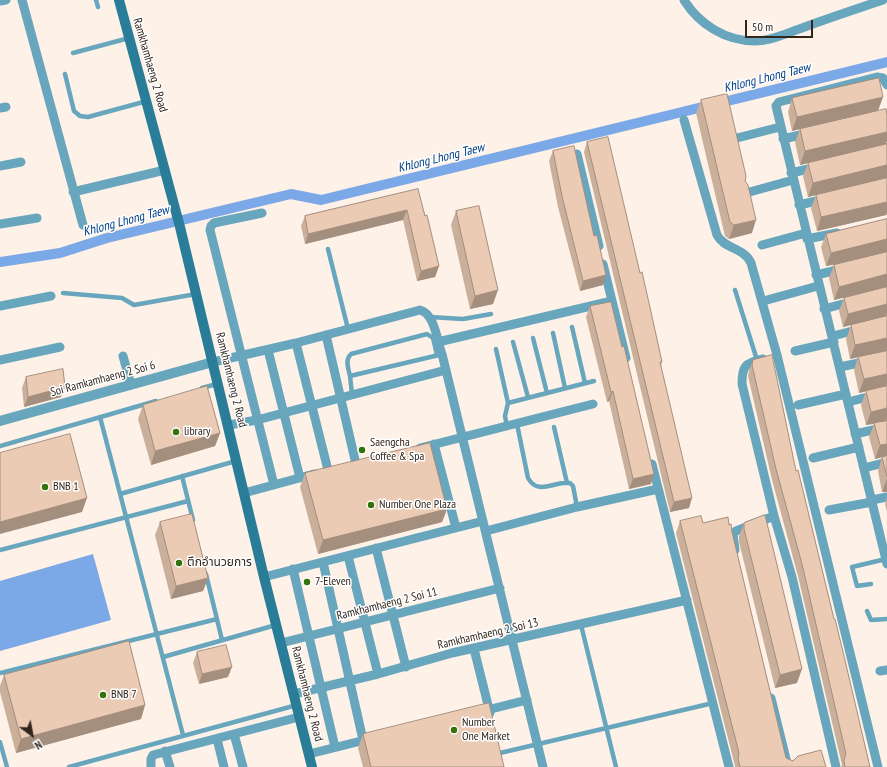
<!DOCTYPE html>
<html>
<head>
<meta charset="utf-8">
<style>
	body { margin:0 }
	#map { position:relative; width:887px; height:767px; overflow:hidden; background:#fef1e7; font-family:"PT Sans Narrow",sans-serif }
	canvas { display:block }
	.north { position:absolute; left:12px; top:715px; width:40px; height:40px; -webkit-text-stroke:3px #fff; paint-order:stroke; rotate:148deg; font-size:11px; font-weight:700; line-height:16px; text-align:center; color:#31251c }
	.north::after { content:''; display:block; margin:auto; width:14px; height:18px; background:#31251c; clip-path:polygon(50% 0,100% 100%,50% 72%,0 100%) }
	.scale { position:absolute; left:745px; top:20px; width:68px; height:18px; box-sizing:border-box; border:2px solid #31251c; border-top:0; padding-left:5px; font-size:12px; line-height:14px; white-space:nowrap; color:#31251c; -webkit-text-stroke:3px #fff; paint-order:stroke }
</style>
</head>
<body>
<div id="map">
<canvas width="887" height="767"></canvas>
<div class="north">N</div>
<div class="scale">50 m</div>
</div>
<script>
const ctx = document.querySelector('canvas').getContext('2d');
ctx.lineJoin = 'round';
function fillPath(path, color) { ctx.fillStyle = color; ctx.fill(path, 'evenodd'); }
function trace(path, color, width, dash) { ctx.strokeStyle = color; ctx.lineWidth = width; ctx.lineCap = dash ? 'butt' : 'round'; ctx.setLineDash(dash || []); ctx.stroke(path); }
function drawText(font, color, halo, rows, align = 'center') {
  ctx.font = font + ' "PT Sans Narrow","Noto Sans Thai",sans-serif'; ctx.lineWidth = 3; ctx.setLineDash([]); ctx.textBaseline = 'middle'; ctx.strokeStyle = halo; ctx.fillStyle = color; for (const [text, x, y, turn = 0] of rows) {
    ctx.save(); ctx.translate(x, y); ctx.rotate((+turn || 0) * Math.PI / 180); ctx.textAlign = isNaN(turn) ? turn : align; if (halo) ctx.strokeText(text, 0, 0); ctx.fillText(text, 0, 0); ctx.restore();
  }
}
const water = new Path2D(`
	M93 554 111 620 0 651V581Z`);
const canal = new Path2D(`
	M0 262 60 253 107 238 291 194 321 200 887 62`);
const service = new Path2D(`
	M96 0 98 7
	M73 53 129 38
	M65 74 74 111 80 116 88 117 147 101
	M328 249 348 329
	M735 290 757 360
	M63 293 122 298 134 305 196 294
	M430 317 463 319 491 314
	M572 327 585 383
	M553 333 565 388
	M533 338 547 393
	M513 342 528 397
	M496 349 508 403 505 416 507 426
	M350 376C348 367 345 360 351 354L427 334 433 338 437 355
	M202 388 213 385
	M352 394 350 376 439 355
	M508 403 594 381
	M100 417 183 735
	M517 424 528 478C538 496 554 481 570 483L573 486 577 507
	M554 427 567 483
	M0 446 156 401
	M182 476 193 520
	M120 494 236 461
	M0 550 188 501
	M206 574 222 640
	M871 584 857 586 852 567 886 559
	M867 611 871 620 887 619
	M581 625 616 767
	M163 657 276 625
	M0 673 217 619
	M0 742 7 767
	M500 753 713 703
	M69 767 297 705`);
const minor = new Path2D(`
	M22 0 83 225
	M684 0C699 24 725 41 755 41 771 41 787 33 802 28 829 18 856 9 883 0
	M0 1 6 0
	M887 85 883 78 877 77 779 102 776 106 887 564
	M0 108 6 107
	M684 120 717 235C724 249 745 248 751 263L777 355 878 767
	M737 138 780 127
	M783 139 809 133
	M577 154 599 246
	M0 166 21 162
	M791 173 817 167
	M73 192 165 170
	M746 193 793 180
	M799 205 825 199
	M262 213 214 223 211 226 210 230 274 485
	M0 224 37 218
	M807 239 837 233
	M762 245 806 233
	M603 264 626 358
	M816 275 842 269
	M767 300 818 286
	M0 306 51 296
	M824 309 854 301
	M326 335 356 464
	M833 336 860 329
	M438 342 612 301
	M296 343 328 470
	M268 350 300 478
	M795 351 834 342
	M123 356 131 385
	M763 359C745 363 742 366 742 384L774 516 792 577 836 767
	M0 360 60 347
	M213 362 296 343 420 310C435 314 437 341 442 354L543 767
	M840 367 887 357
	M848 402 887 392
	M798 405 846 394
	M229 425 257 420 446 370
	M855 434 887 427
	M434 444 456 528
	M420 448 593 404
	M813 458 859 447
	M652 464 729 767
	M864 468 887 462
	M244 493 314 474
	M872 500 887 497
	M829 510 872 502
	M486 531 577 507 658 489
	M376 548 406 667
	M735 550 733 534 736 531 774 516
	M348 556 378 674
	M323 562 363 740
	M293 569 335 747
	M264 577 483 521
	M281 643 500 588
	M474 649 490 713
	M880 671 887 670
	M294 694 378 674 452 653 687 600
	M771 698 788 767
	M479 712 527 700
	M234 734 243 767
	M217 739 224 767
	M165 751 170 767
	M309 754 373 738
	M151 767V759L153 755 299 717`);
const tertiary = new Path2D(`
	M0 421 213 362`);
const secondary = new Path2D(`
	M119 0 180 227 264 577 312 767`);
const wall = new Path2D(`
	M792 98 878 111 886 144H887V215H886L817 231 811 208 816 195 808 197 803 176 808 163 800 165 795 142 800 129 792 131 788 112Z
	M701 100 745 181 752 233 729 239 725 236 696 113Z
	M587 142 640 273 662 362 661 366 689 508 670 512 584 152Z
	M553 151 603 285 580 291 558 207 549 161Z
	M418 189 425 216 439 266 435 277 417 281 403 220 305 244 301 226 305 216Z
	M456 211 493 304 470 309 451 225Z
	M887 219V492H882L878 471 882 457 875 459 869 437 874 424 866 425 861 405 866 391 886 386 859 393 854 370 858 357 850 359 846 339 851 325 886 316 843 327 839 311 844 298 886 287 834 300 829 278 834 265 826 266 821 247 826 234Z
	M590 306 651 484 629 489 609 401 607 402 586 317Z
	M753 360 796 471 834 619 870 767H841L842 765 798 576 772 480 748 376 749 371Z
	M26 377 61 397 24 407 22 388Z
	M143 405 220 433 215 446 151 465 138 419Z
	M305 473 447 509 442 522 318 554 300 487Z
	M887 498V512L885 504Z
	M680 521 703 523 732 532 786 758 793 761 826 767H735V766L676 533Z
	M160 522 208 578 203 591 171 599 155 535Z
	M744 523 797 683 775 688 739 542V536Z
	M197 652 228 677 199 684 193 663Z
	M4 675 145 705 141 719 16 753 0 692V686Z
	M363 734 504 767H363L358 748Z`);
const shadedWall = new Path2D(`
	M883 97 878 111 792 131 797 117Z
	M887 132V141L886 144 800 165 805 151Z
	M887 165V178L808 197 813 183Z
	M887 202V212L886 215 817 231 821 217Z
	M407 210 403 220 305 244 308 234Z
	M756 220 752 233 729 239 734 225Z
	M887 239V252L826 266 831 253Z
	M439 266 435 277 417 281 421 271Z
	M887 274V287L834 300 839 287Z
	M606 275 603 285 580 291 583 281Z
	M498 290 493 304 470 309 475 296Z
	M887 304V313L886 316 843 327 848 314Z
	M887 338V351L850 359 855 345Z
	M887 374V383L886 386 859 393 864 379Z
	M65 387 61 397 24 407 28 397Z
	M613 391 609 401 607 402 611 392Z
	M887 408V419L886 421 866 425 871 412Z
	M220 433 215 446 151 465 155 451Z
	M887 444V456L875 459 880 445Z
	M654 474 651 484 629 489 633 479Z
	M887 479V492H882Z
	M87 498 82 512 0 534V522Z
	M692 498 689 508 670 512 674 502Z
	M447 509 442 522 318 554 323 540Z
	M208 578 203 591 171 599 176 586Z
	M232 667 228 677 199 684 202 674Z
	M802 669 797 683 775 688 780 675Z
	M145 705 141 719 16 753 21 739Z`);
const building = new Path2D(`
	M879 78 883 97 797 117 792 98Z
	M727 94 746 176 745 181 748 185 756 220 734 225 730 222 701 100Z
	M886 109 887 114V132L805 151 800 129Z
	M608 137 640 273 642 272 651 312 662 362H660L692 498 674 502 587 142Z
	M887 144V165L813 183 808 163Z
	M574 146 594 236 597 235 606 275 583 281 562 196 553 151Z
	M887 178V202L821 217 816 195Z
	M418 189 425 216 427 215 439 266 421 271 407 210 308 234 305 216Z
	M479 206 498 290 475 296 456 211Z
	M887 219V239L831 253 826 234Z
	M887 252V274L839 287 834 265Z
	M887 287V304L848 314 844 298Z
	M611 302 622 347 624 346 654 474 633 479 613 391 611 392 590 306Z
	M887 316V338L855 345 851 325Z
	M887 351V374L864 379 858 357Z
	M772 355 796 471 798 470 834 619H835L844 656 870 767H845L844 760 846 754 802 564 776 469 752 365 753 360Z
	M63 369 65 387 28 397 26 377Z
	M207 386 220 433 155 451 143 405Z
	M887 386V408L871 412 866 391Z
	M887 421V444L880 445 874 423Z
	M70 434 87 498 0 522V453Z
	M430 443 447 509 323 540 305 473Z
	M887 456V477L882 457Z
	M192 514 208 578 176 586 160 522Z
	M765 515 802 669 780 675 744 529V523Z
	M701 516 703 523 728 517 729 525 731 524 732 532 786 758 793 761 798 756 821 750 826 767H740L738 758 739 753 680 521Z
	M129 641 145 705 21 739 4 675Z
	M226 645 232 667 202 674 197 652Z
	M489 703 504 767H371L363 734Z`);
const markers = [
	[176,432,4,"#34730b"],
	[362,450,4,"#34730b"],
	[45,487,4,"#34730b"],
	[371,505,4,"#34730b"],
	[179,563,4,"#34730b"],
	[307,582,4,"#34730b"],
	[103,695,4,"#34730b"],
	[454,730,4,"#34730b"]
];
const streetNames = [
	["Ramkhamhaeng 2 Road",150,65,74],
	["Soi Ramkamhaeng 2 Soi 6",103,379,-15],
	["Ramkhamhaeng 2 Road",231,380,76],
	["Ramkhamhaeng 2 Soi 11",387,604,-14],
	["Ramkhamhaeng 2 Soi 13",488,634,-13],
	["Ramkhamhaeng 2 Road",307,694,76]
];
const poiNames = [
	["library",184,432],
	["Saengcha",370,443],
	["Coffee & Spa",370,457],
	["BNB 1",53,487],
	["Number One Plaza",379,505],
	["ตึกอำนวยการ",187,563],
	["7-Eleven",315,582],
	["BNB 7",111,695],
	["Number",462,723],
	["One Market",462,737]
];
const waterNames = [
	["Khlong Lhong Taew",767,78,-14],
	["Khlong Lhong Taew",441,158,-14],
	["Khlong Lhong Taew",126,221,-15]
];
fillPath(water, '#7ba8e6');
trace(canal, '#7ba8e6', 10);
trace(service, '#67a6bd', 4.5);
trace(minor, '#67a6bd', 9);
trace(tertiary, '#67a6bd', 10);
trace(secondary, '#297d98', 10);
fillPath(wall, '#caaf9b');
fillPath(shadedWall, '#a48e7e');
fillPath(building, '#ebcbb4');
trace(building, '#a48e7e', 1);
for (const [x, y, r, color] of markers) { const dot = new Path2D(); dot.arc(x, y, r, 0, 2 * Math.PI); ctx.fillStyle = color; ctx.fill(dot); trace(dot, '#fff', 1.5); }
drawText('12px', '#31251c', '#fff', streetNames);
drawText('12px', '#31251c', '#fff', poiNames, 'left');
drawText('italic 13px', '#003f86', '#fff', waterNames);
</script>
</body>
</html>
